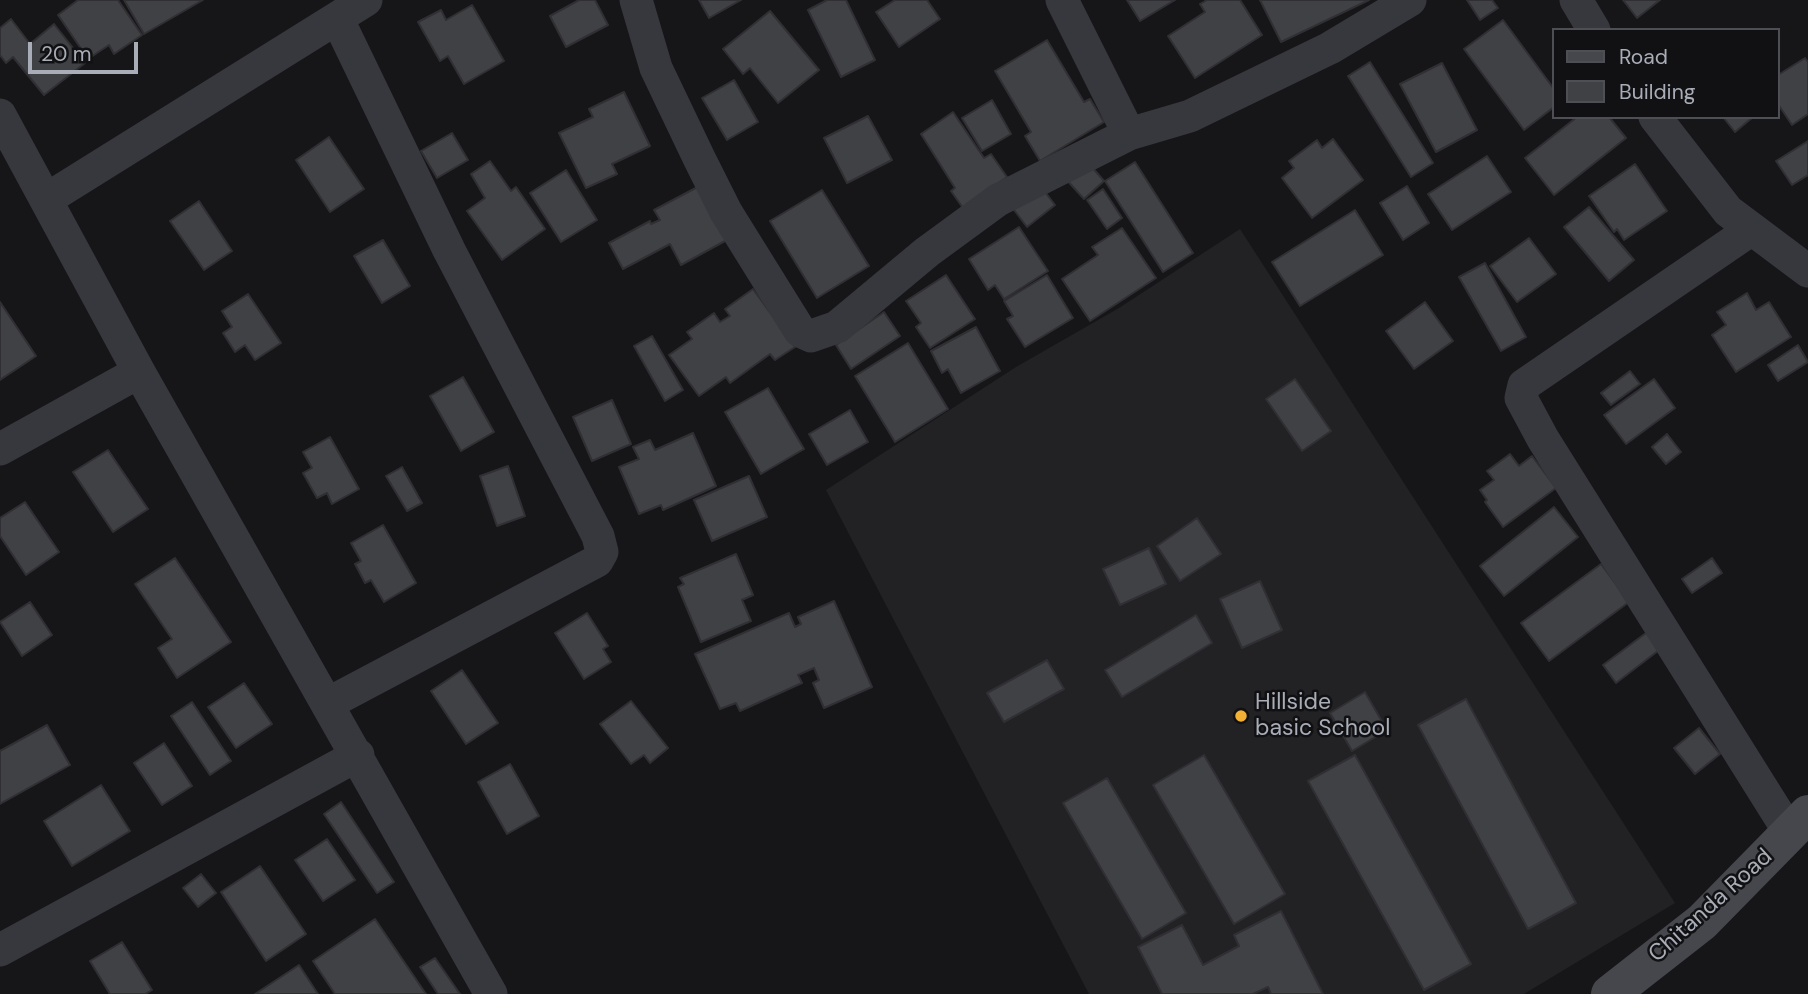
<!DOCTYPE html>
<html>
<head>
<meta charset="utf-8">
<style>
	body { margin:0 }
	#map { position:relative; width:1808px; height:994px; overflow:hidden; background:#161618; font-family:"DM Sans",sans-serif }
	canvas { display:block }
	.legend { position:absolute; left:1552px; top:28px; width:228px; height:91px; box-sizing:border-box; background:#111113; border:2px solid #4d4f55; margin:0; padding:9px 12px; list-style:none; font-size:21px; color:#a8adb8 }
	.legend li { display:flex; align-items:center; gap:14px; height:35px }
	.legend b { width:35px; border:2px solid #4d4f55 }
	.scale { position:absolute; left:28px; top:42px; width:110px; height:32px; box-sizing:border-box; border:4px solid #a8adb8; border-top:0; padding-left:9px; font-size:21px; line-height:24px; white-space:nowrap; color:#a8adb8; -webkit-text-stroke:5px #111113; paint-order:stroke }
</style>
</head>
<body>
<div id="map">
<canvas width="1808" height="994"></canvas>
<ul class="legend">
<li><b style="height:9px;background:#45474d"></b>Road</li>
<li><b style="height:19px;background:#404145"></b>Building</li>
</ul>
<div class="scale">20 m</div>
</div>
<script>
const ctx = document.querySelector('canvas').getContext('2d');
ctx.lineJoin = 'round';
function fillPath(path, color) { ctx.fillStyle = color; ctx.fill(path, 'evenodd'); }
function trace(path, color, width, dash) { ctx.strokeStyle = color; ctx.lineWidth = width; ctx.lineCap = dash ? 'butt' : 'round'; ctx.setLineDash(dash || []); ctx.stroke(path); }
function drawText(font, color, halo, rows, align = 'center') {
  ctx.font = font + ' "DM Sans",sans-serif'; ctx.lineWidth = 5; ctx.setLineDash([]); ctx.textBaseline = 'middle'; ctx.strokeStyle = halo; ctx.fillStyle = color; for (const [text, x, y, turn = 0] of rows) {
    ctx.save(); ctx.translate(x, y); ctx.rotate((+turn || 0) * Math.PI / 180); ctx.textAlign = isNaN(turn) ? turn : align; if (halo) ctx.strokeText(text, 0, 0); ctx.fillText(text, 0, 0); ctx.restore();
  }
}
const built = new Path2D(`
	M1240 229 1675 903 1524 994H1089L826 490 1016 367 1119 308Z`);
const building = new Path2D(`
	M118 0 142 35 114 54 109 45 88 59 58 15 78 0Z
	M124 0H203L144 34Z
	M579 0H595L608 25 566 47 550 16Z
	M699 0H741L709 18Z
	M827 0H846L875 60 841 77 808 10Z
	M895 0H927L940 19 899 47 876 12Z
	M1127 0H1175L1140 21Z
	M1207 0H1240L1262 35 1195 78 1168 36 1205 12 1200 4Z
	M1260 0H1369L1281 42Z
	M1467 0H1492L1498 8 1480 20Z
	M1623 0H1660L1637 18Z
	M472 5 504 61 464 84 448 56 440 61 418 22 441 10 446 20Z
	M770 11 819 70 778 103 750 68 743 74 723 49Z
	M11 19 30 44 54 24 85 63 44 95 13 57 6 63 0 55V28Z
	M1503 20 1554 89V107L1524 130 1464 49Z
	M1047 40 1084 102 1090 99 1104 122 1040 161 1025 136 1031 132 995 71Z
	M1805 58 1808 62V114L1792 125 1778 104V75Z
	M1370 62 1433 163 1411 177 1348 76Z
	M1442 63 1477 130 1436 152 1400 84Z
	M734 80 758 122 727 140 702 98Z
	M624 92 650 146 612 164 617 174 586 188 559 133 593 117 589 109Z
	M992 100 1011 134 982 151 962 118Z
	M953 112 984 158 991 154 1007 177 963 208 951 191 955 188 921 134Z
	M868 116 892 160 847 183 824 138Z
	M1577 117H1609L1626 138 1554 195 1525 158Z
	M1723 117H1753L1735 132Z
	M452 133 468 160 437 178 421 151Z
	M329 137 364 189 330 212 296 160Z
	M1333 139 1363 180 1312 218 1282 178 1294 168 1289 161 1317 140 1322 148Z
	M1808 141V175L1792 185 1776 161Z
	M1487 156 1511 192 1452 230 1428 194Z
	M1085 159 1104 181 1084 199 1064 177Z
	M490 161 511 191 516 187 545 229 502 260 467 211 485 198 471 174Z
	M1135 162 1193 253 1163 272 1105 181Z
	M1635 164 1667 211 1624 240 1617 229 1614 232 1589 196Z
	M566 170 597 220 561 242 530 193Z
	M707 182 736 235 681 265 670 244 623 269 609 243 650 221 651 224 660 220 654 210Z
	M1039 184 1055 205 1027 227 1011 206Z
	M1407 186 1429 223 1403 240 1380 203Z
	M1103 189 1122 218 1107 229 1087 200Z
	M822 190 869 266 817 298 770 221Z
	M199 201 232 251 204 270 170 221Z
	M1589 207 1634 260 1609 281 1564 227Z
	M1355 210 1383 255 1300 306 1272 262Z
	M1019 227 1048 271 1004 299 995 285 988 290 969 259Z
	M1122 228 1156 278 1090 321 1062 279 1098 255 1092 247Z
	M1529 238 1556 274 1517 302 1490 266Z
	M383 240 410 286 382 303 354 256Z
	M1485 263 1526 337 1501 351 1459 277Z
	M946 275 975 319 930 348 916 327 921 323 906 301Z
	M1047 275 1073 318 1025 347 1007 319 1013 316 1004 301Z
	M753 289 795 347 775 360 770 354 730 383 726 377 699 396 669 355 692 339 687 332 714 313 720 322 730 316 725 309Z
	M1747 293 1756 310 1769 302 1791 337 1736 372 1712 335 1726 325 1717 312Z
	M248 294 281 343 255 360 245 345 235 352 223 333 232 327 222 311Z
	M0 302 36 356 0 380Z
	M1425 302 1453 341 1414 369 1386 331Z
	M884 312 900 336 851 369 836 345Z
	M976 327 1000 371 961 393 948 369 942 373 931 351Z
	M652 336 683 390 665 401 634 346Z
	M908 343 948 409 895 442 855 376Z
	M1798 345 1808 362 1778 381 1768 365Z
	M1630 371 1640 384 1611 405 1601 393Z
	M463 377 494 432 461 451 430 396Z
	M1295 379 1331 431 1302 451 1266 399Z
	M1654 379 1675 408 1626 444 1604 415Z
	M768 388 804 449 761 474 725 412Z
	M612 400 631 444 592 461 573 417Z
	M850 410 868 442 827 465 809 434Z
	M693 433 716 486 663 510 661 505 639 514 619 467 639 459 633 447 650 440 655 450Z
	M1667 434 1681 452 1666 464 1652 447Z
	M330 437 359 489 332 504 327 493 317 498 303 473 312 468 303 452Z
	M108 450 148 509 113 532 73 472Z
	M1510 454 1519 466 1532 456 1556 488 1503 527 1485 502 1487 500 1480 490 1494 480 1487 471Z
	M508 466 525 516 497 526 480 476Z
	M402 467 422 503 407 511 386 476Z
	M749 476 767 517 712 541 694 500Z
	M25 502 59 552 26 575 0 536V518Z
	M1554 507 1578 537 1504 596 1480 566Z
	M1197 518 1221 554 1180 581 1157 546Z
	M383 525 416 583 384 602 371 580 365 583 355 564 361 561 351 543Z
	M1149 548 1166 584 1120 605 1103 569Z
	M736 554 753 595 742 600 751 621 701 642 678 587 684 584 680 578Z
	M175 558 231 642 177 678 158 648 172 639 135 584Z
	M1712 558 1722 573 1692 593 1682 579Z
	M1601 564 1629 602 1549 661 1521 623Z
	M1260 581 1282 630 1242 648 1220 599Z
	M834 601 872 687 824 708 813 683 819 680 814 668 798 675 802 683 740 711 736 703 720 709 695 654 789 613 795 627 801 624 798 617Z
	M30 602 52 635 22 656 0 622Z
	M587 613 608 646 603 649 611 662 584 679 555 633Z
	M1196 615 1212 643 1122 697 1105 670Z
	M1654 627 1667 644 1616 683 1603 665Z
	M1047 660 1064 689 1004 722 987 693Z
	M462 670 498 723 466 744 431 691Z
	M244 683 272 724 236 748 208 707Z
	M1365 692 1387 730 1352 751 1330 713Z
	M1466 699 1576 903 1528 929 1418 725Z
	M631 701 668 748 650 763 644 755 631 764 600 724Z
	M192 702 231 761 210 775 171 716Z
	M47 725 70 765 0 804V751Z
	M1699 728 1720 754 1695 774 1674 748Z
	M164 743 192 786 162 805 134 763Z
	M1204 755 1285 894 1234 924 1153 785Z
	M1355 755 1471 964 1424 990 1308 781Z
	M510 764 539 816 507 834 478 782Z
	M1107 778 1186 913 1142 939 1063 803Z
	M101 785 130 831 72 866 44 821Z
	M341 802 394 882 377 893 324 814Z
	M327 839 355 880 323 901 295 860Z
	M260 866 306 934 266 961 221 892Z
	M201 874 216 893 198 907 183 888Z
	M1281 911 1323 994H1271L1268 987 1253 994H1162L1138 947 1182 925 1203 965 1239 946 1234 935Z
	M375 919 426 994H335L313 961Z
	M122 942 152 990 145 994H110L90 961Z
	M435 958 460 994H438L420 967Z
	M299 965 318 994H255Z`);
const street = new Path2D(`
	M636 0 656 68 699 158 726 212 800 331 811 336 837 327 927 252 998 200 1129 134 1190 116 1330 48 1410 0
	M1062 0 1129 134
	M1576 0 1594 30
	M0 115 139 372 491 994
	M1655 117 1728 211 1808 271
	M47 199 366 0
	M1752 229 1524 385 1521 398 1543 439 1790 833
	M0 449 139 372
	M329 703 597 561 602 552 598 536 449 250 337 18
	M0 950 358 755`);
const secondary = new Path2D(`
	M1610 994 1702 922 1808 814`);
const markers = [
	[1241,716,7,"#f2b134"]
];
const poiNames = [
	["Hillside",1255,703],
	["basic School",1255,729]
];
const streetNames = [
	["Chitanda Road",1711,906,-42]
];
fillPath(built, '#222225');
fillPath(building, '#404145');
trace(building, '#303034', 2);
trace(street, '#37383d', 33);
trace(secondary, '#45474d', 38);
for (const [x, y, r, color] of markers) { const dot = new Path2D(); dot.arc(x, y, r, 0, 2 * Math.PI); ctx.fillStyle = color; ctx.fill(dot); trace(dot, '#111113', 2.5); }
drawText('23px', '#a8adb8', '#111113', poiNames, 'left');
drawText('23px', '#a8adb8', '#111113', streetNames);
</script>
</body>
</html>
